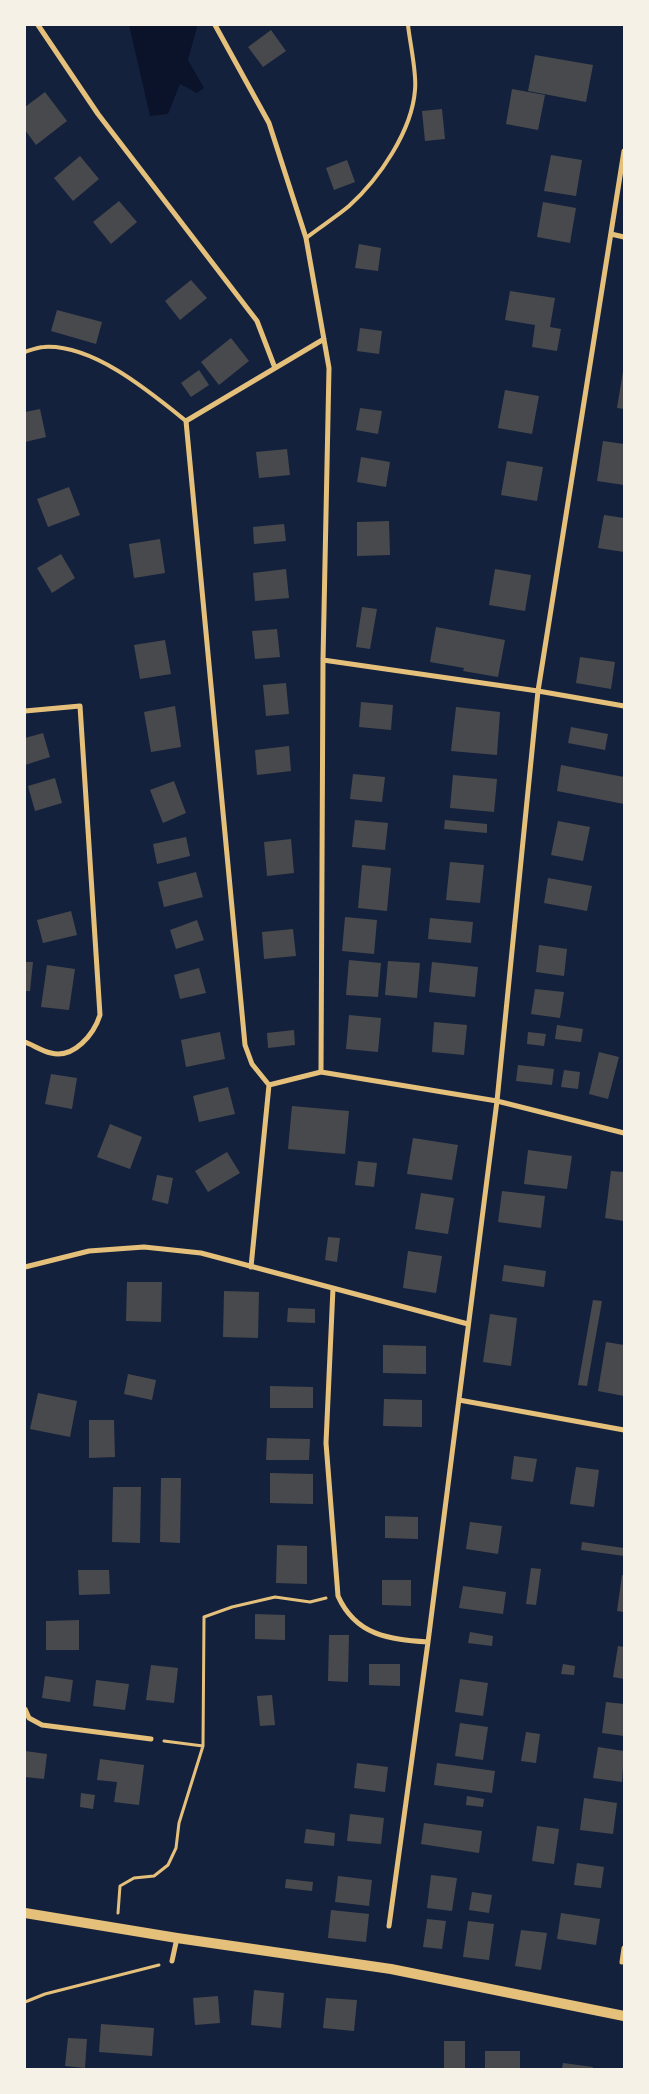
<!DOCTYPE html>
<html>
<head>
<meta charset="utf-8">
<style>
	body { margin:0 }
	#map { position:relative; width:649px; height:2094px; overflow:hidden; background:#14213d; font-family:"Work Sans",sans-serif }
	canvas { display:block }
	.frame { position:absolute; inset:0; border:26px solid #f6f1e7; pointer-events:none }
</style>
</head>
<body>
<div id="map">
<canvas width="649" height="2094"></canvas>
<div class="frame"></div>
</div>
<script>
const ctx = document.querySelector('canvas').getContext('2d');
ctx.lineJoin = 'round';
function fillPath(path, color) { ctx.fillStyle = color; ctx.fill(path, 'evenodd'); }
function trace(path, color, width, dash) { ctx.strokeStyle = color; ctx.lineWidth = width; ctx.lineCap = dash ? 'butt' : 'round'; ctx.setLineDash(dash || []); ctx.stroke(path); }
const water = new Path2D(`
	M129 25H195L197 27 188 60 204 88 197 93 180 84 168 114 150 116Z`);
const building = new Path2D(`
	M271 30 286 51 263 67 248 47Z
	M535 55 593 65 586 102 528 91Z
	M512 89 545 95 538 130 506 124Z
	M45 92 67 121 36 145 25 130V107Z
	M442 109 445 139 425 141 422 111Z
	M551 155 582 160 576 196 544 191Z
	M80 156 99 179 73 201 54 178Z
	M347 160 355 182 334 190 326 168Z
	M119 201 137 222 111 244 93 222Z
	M543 202 576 208 570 243 537 237Z
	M359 244 381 248 378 271 355 268Z
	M191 280 207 298 180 320 165 301Z
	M510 291 555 298 550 327 561 329 557 351 532 347 535 325 505 320Z
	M57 310 102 322 96 344 51 331Z
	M360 328 382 331 379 354 357 351Z
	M231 338 249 361 219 385 201 362Z
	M199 370 209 385 191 397 181 383Z
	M623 371H624V409L617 408Z
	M505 390 539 396 532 434 498 428Z
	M360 408 382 411 378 434 356 430Z
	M40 409 46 437 25 442V412Z
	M603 441 624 444V485L597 481Z
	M287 449 290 475 259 478 256 452Z
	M361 457 390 462 386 487 357 482Z
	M507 461 543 467 537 501 501 495Z
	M69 487 80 515 48 527 37 499Z
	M604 515 624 518V552L598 548Z
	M389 521 390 555 357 556V522Z
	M284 524 286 541 254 544 253 527Z
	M160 539 165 573 134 578 129 544Z
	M61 554 75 578 52 593 37 568Z
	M286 569 289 598 255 601 253 573Z
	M495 569 531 575 525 611 489 605Z
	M362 607 377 609 370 649 356 647Z
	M436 627 505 640 498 677 463 671 464 668 430 662Z
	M277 629 280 657 255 659 252 631Z
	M165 640 171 674 140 679 134 645Z
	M580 657 615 662 611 689 576 683Z
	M286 683 289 714 266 716 263 685Z
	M361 702 393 705 391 730 359 727Z
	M175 706 181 747 151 752 144 712Z
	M456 707 500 712 497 755 451 751Z
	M571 727 608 734 605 750 568 743Z
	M43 733 50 757 25 765V738Z
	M289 746 291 771 257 775 255 750Z
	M561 765 624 777V804L557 791Z
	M353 774 385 777 382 802 350 799Z
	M453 775 497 779 494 812 450 808Z
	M55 778 62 803 35 811 28 786Z
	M174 781 186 813 163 823 150 790Z
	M355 820 388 823 385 850 352 847Z
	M445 820 487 824V833L444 829Z
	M558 821 590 827 583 861 551 855Z
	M186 837 190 856 157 864 153 844Z
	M291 839 294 873 267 876 264 842Z
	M450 862 484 865 480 903 446 900Z
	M362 865 391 868 387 911 358 908Z
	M196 872 203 897 164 907 158 882Z
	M548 878 592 886 587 911 544 903Z
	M71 911 77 935 43 943 37 920Z
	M345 917 377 920 374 954 342 951Z
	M430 918 473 922 471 943 428 939Z
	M197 920 204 940 176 949 170 930Z
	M293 929 296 956 264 959 262 932Z
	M539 945 567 949 564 976 536 972Z
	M349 960 381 963 378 997 346 995Z
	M388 961 420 963 417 998 385 995Z
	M25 962H33L30 991H25Z
	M432 962 478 967 475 997 429 992Z
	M47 965 75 969 69 1010 41 1007Z
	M199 968 206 993 180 999 174 975Z
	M535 989 564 992 560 1018 531 1014Z
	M349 1015 381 1018 378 1052 346 1049Z
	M434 1022 467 1025 464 1055 432 1052Z
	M557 1025 583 1029 581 1042 555 1039Z
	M294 1030 295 1045 268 1048 267 1033Z
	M220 1032 225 1059 186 1067 181 1040Z
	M528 1032 546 1034 544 1046 527 1044Z
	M599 1052 619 1057 608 1099 589 1094Z
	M518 1065 554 1069 552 1085 516 1081Z
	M564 1070 580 1072 578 1089 561 1087Z
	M51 1074 77 1078 72 1109 45 1104Z
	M228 1087 235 1114 199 1122 193 1096Z
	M292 1106 349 1111 345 1154 288 1149Z
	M110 1124 142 1137 130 1169 97 1157Z
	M413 1138 458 1145 452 1180 407 1174Z
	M528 1150 572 1156 567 1189 524 1184Z
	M227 1152 240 1173 208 1192 195 1171Z
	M358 1161 377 1163 374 1187 355 1185Z
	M611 1171 624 1172V1221L605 1218Z
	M157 1175 173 1178 168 1204 152 1200Z
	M502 1191 545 1196 541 1228 498 1222Z
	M421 1193 454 1198 448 1234 415 1229Z
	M328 1237 340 1238 337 1262 325 1260Z
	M408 1251 442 1256 436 1293 403 1288Z
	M504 1265 546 1271 544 1287 502 1281Z
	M127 1282H162L161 1322 126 1321Z
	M224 1291 259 1292 258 1338 223 1337Z
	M593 1300 602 1301 587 1386 578 1385Z
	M288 1308 315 1309V1323L287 1322Z
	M490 1314 517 1318 511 1366 483 1362Z
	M606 1342 624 1345V1396L598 1391Z
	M383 1345 426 1346V1374L383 1373Z
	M128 1374 156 1380 152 1400 124 1394Z
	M270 1386 313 1387V1408H270Z
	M38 1393 77 1401 70 1437 30 1429Z
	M384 1399 422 1400V1427L383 1426Z
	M89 1420H114L115 1457 89 1458Z
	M267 1438 310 1439 309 1460H266Z
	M514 1456 537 1459 533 1482 511 1479Z
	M576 1467 599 1470 594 1507 570 1504Z
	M270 1473 313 1474V1504L270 1503Z
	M161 1478H181L180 1543 160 1542Z
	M113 1487H141L140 1543 112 1542Z
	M385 1516 418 1517V1539L385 1538Z
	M470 1522 502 1526 498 1554 466 1549Z
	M582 1542 624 1548V1556L581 1550Z
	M277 1545 307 1546V1584L276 1583Z
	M531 1568 541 1569 536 1605 526 1604Z
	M78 1570H109L110 1594 79 1595Z
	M622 1575H624V1612L617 1611Z
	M382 1580H411V1606L382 1605Z
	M463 1586 506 1592 503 1614 459 1608Z
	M255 1614 285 1615V1640L255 1639Z
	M79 1620V1650H46V1621Z
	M470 1632 493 1636 492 1646 468 1643Z
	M329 1635H349L348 1682 328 1681Z
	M618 1646 624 1647V1679L613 1677Z
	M369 1664H400V1686L369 1685Z
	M563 1664 575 1666 574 1675 561 1674Z
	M151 1665 178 1668 174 1703 146 1700Z
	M45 1676 73 1680 70 1702 42 1698Z
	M460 1679 488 1683 483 1716 455 1712Z
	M96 1680 129 1684 125 1710 93 1706Z
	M272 1695 275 1725 260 1726 257 1696Z
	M606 1702 624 1704V1736L602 1733Z
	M460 1723 488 1727 483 1760 455 1756Z
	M526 1732 540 1734 536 1763 521 1761Z
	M598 1747 624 1751 622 1782 593 1778Z
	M25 1751 47 1754 44 1779 25 1777Z
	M100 1759 144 1765 139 1805 114 1802 117 1782 97 1780Z
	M357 1763 388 1767 385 1792 354 1788Z
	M437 1763 495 1771 492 1793 434 1785Z
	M81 1793 95 1795 93 1809 80 1807Z
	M467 1796 484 1799 483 1807 466 1805Z
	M584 1798 617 1803 613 1834 580 1830Z
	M350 1814 384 1818 381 1844 347 1841Z
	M424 1823 482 1831 479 1853 421 1844Z
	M537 1826 559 1829 554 1864 532 1861Z
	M306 1829 335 1833 334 1846 304 1843Z
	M577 1863 604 1867 601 1888 574 1885Z
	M431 1875 457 1878 452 1911 427 1908Z
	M338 1876 372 1880 369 1906 335 1902Z
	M286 1879 313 1882 312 1891 285 1888Z
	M472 1892 492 1895 489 1913 469 1910Z
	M331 1910 369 1914 366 1942 328 1938Z
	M561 1913 600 1919 596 1945 557 1939Z
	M427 1919 446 1921 442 1949 423 1947Z
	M468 1921 494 1924 489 1960 463 1957Z
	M521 1930 547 1933 541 1970 515 1966Z
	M254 1990 284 1993 281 2028 251 2025Z
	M218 1996 220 2023 195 2025 193 1998Z
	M326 1998 357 2000 354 2031 323 2028Z
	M101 2024 154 2028 152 2056 99 2052Z
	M68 2038 87 2039 85 2068 65 2066Z
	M444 2041H465V2069H444Z
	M485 2051H520V2069H485Z
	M563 2063 593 2067 592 2069H562Z`);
const path = new Path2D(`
	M203 1746 204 1617 232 1607 275 1597 310 1602 326 1598
	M118 1913 120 1886 134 1878 154 1876 168 1865 176 1848 179 1823 203 1746 164 1741
	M25 2002 45 1994 159 1965`);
const service = new Path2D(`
	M306 238C320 227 336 217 349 206 379 179 412 131 415 90 417 73 410 44 408 25
	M25 352C31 350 38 347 44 347 93 344 150 392 186 421`);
const minor = new Path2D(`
	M38 25 98 114 257 321 275 368
	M215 25 269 123 306 238 329 368 323 660 321 1072
	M611 234 624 237
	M323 660 538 691 624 706
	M25 711 80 706 100 1015C94 1034 74 1059 51 1053 42 1051 33 1045 25 1042
	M269 1085 321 1072 497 1101 624 1133
	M25 1267 89 1251 144 1247 201 1253 468 1324
	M251 1267 269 1085 252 1064 245 1045 186 421 324 339
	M333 1288 326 1443 338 1596C356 1636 389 1639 428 1642
	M459 1400 624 1430
	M25 1709 29 1718 42 1725 151 1739
	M389 1926 428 1642 497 1101 538 691 624 151
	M172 1961 177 1938
	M622 1962 624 1948`);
const secondary = new Path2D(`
	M25 1913 177 1938 391 1969 624 2016`);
fillPath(water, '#0b132b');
fillPath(building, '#48494c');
trace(path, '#e5c07b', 3);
trace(service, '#e5c07b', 4);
trace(minor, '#e5c07b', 5);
trace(secondary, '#e5c07b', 10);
</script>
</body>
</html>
